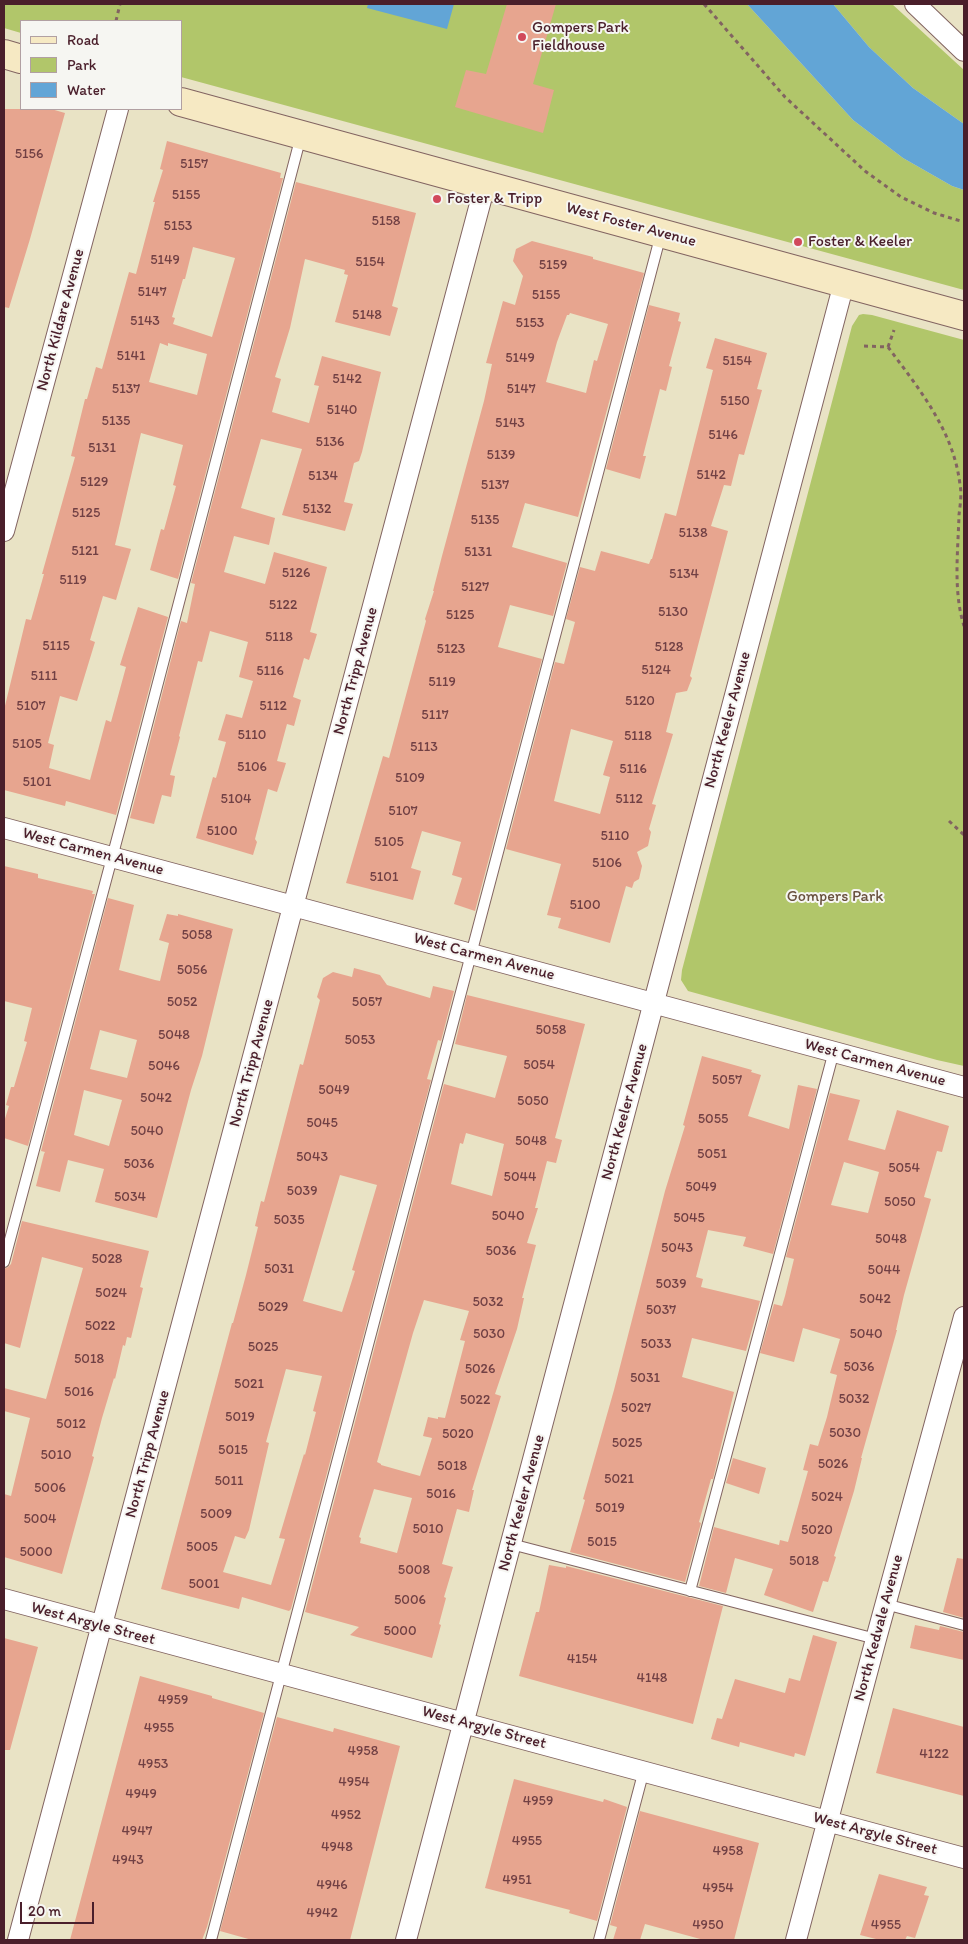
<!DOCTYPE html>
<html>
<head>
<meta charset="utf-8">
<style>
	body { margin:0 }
	#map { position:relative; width:968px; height:1944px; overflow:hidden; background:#e9e3c5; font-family:Itim,sans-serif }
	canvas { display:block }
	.frame { position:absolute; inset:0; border:5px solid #4a1f2b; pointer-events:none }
	.legend { position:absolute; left:20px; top:20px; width:162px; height:90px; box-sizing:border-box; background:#f6f6f2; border:1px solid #b1a0a2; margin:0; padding:6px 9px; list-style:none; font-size:15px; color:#4a1f2b }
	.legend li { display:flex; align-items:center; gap:10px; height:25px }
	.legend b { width:25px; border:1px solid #b1a0a2 }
	.scale { position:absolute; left:20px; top:1902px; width:74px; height:22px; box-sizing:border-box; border:2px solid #4a1f2b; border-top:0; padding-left:6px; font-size:15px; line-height:18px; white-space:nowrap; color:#4a1f2b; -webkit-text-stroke:4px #f6f6f2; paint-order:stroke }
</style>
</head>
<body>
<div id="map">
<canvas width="968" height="1944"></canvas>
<div class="frame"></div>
<ul class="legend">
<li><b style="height:6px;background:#f6e9c3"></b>Road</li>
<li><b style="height:14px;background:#b1c66a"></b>Park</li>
<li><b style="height:14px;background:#62a5d6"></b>Water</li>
</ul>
<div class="scale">20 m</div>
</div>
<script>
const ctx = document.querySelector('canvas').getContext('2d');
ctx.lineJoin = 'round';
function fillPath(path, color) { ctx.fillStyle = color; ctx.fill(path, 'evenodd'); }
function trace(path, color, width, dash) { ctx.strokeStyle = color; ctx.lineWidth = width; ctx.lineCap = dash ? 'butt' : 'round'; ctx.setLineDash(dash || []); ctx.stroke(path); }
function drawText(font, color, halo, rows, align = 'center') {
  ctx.font = font + ' Itim,sans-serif'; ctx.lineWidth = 4; ctx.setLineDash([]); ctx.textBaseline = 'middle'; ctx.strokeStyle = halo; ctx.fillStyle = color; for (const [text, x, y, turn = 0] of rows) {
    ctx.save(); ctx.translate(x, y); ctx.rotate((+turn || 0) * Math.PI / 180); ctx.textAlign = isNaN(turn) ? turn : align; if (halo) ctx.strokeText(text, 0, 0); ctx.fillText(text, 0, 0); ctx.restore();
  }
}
const green = new Path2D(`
	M4 4H747L853 120 903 158 952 186 964 190V290L181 77V21H21V33L4 28Z
	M833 4H892L964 70V124L913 88 869 47Z
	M863 314 872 315 964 340V1066L937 1060 688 991 681 980 682 970 852 326 859 315Z`);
const water = new Path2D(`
	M368 4H454L447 29 367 8Z
	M747 4H833L869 47 913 88 964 124V190L952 186 903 158 853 120Z`);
const building = new Path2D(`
	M507 4H556L533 84 554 90 543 133 455 107 466 70 486 74Z
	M4 109H51L65 113 30 239 9 308 4 307Z
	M167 141 281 173 280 178H283L178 579 150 570 161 529 164 530 176 486 173 485 183 445 141 433 115 545 131 549 116 600 103 596 90 640 95 642 77 701 60 696 48 743 54 745 49 768 90 780 106 720 111 722 126 667 120 665 138 607 168 617 116 815 66 801 65 806 4 790V710L26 619 31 620 44 574H42L75 457 71 456 85 399H87L96 367 102 369 129 272 136 274 155 202H153L163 170 160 169ZM193 247 235 258 212 337 173 324 175 318 172 317 183 279H185ZM160 343 168 346V343L207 354 197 395 149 382Z
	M296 182 416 213 392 306 398 308 390 336 335 322 348 275 344 274 345 270 305 259 290 328 275 377 281 379 272 412 309 423 319 386 314 385 322 356 381 372 362 452 359 461 354 463 344 502 353 504 345 531 282 515 302 449 261 439 241 508 275 518 269 545 234 536 224 572 265 584 274 552 327 567 310 632 317 634 309 660 304 658 293 697 301 700 294 726 287 724 277 761 286 763 277 792 268 789 255 839 257 842 253 855 196 838 213 777 216 778 226 742 218 740 226 714 242 718 253 681 239 677 248 642 210 631 202 662 198 661 179 736 180 737 170 775 175 776 171 797 162 795 154 824 130 818 181 621 187 623 195 584 191 583Z
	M532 241 593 257V259L644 273 578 517 525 503 512 547 567 563 553 616 510 605 498 647 542 659 475 911 454 904 462 878 452 875 461 842 422 831 411 868 421 871 413 900 346 883 383 756 389 758 426 621 425 619 434 591H433L442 556 484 401 492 364 486 363 503 301 515 305 523 276 513 261 516 249ZM570 313 608 324 597 361 594 360 586 393 546 382 557 342 567 315H569Z
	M649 305 680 313 678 321 681 322 669 366 672 367 666 391 660 389 643 456H646L640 479 606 469Z
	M715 338 767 353 757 389 762 390 744 455 739 454 731 486 724 485 711 526 728 531 690 676 692 678 687 691 676 693 666 732 673 734 652 804 656 805 649 829 651 832 648 846 637 852 642 866 639 879 634 882 632 888 626 886 610 943 558 928 561 918 547 915 561 864 506 849 555 662 564 664 575 622 566 619 580 567 595 571 601 551 649 564 651 559H652L665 513 676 516 713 370 706 368ZM571 729 613 741 603 775 610 777 600 814 554 801Z
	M4 866 38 874V878L93 891 92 894H95L28 1146 4 1138V1122L9 1106 6 1105 11 1087H14L27 1042 24 1041 32 1008 4 1001Z
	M108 898 134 905 119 970 155 980 160 981 169 943 159 940 167 914 178 916V914L233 929 202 1056 191 1090 157 1218 95 1202 104 1169 68 1160 60 1192 36 1186 44 1154 45 1152 41 1151ZM100 1030 137 1040 127 1078 90 1069ZM84 1090 122 1100 109 1146 74 1135Z
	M354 968 380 975 387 985 430 998 433 986 454 991 441 1041 438 1040 427 1079 431 1080 291 1609 289 1611 242 1597 239 1609 161 1589 232 1323H233L246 1275 258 1227 255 1226 261 1201 264 1202 300 1064 303 1065 320 1000 317 997 323 978 333 972 352 977ZM340 1175 377 1185 352 1270 355 1271 342 1312 303 1301ZM286 1369 322 1376 313 1411 316 1412 305 1455 304 1454 279 1538 285 1539 271 1585 223 1572 235 1536 245 1539 249 1530 269 1443 266 1442Z
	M467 995 585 1024 555 1138 562 1140 556 1163 547 1161 535 1208H538L527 1243 536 1245 522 1298H524L517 1329 495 1394 501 1396 472 1490H474L469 1512 457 1509 442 1564 453 1567 444 1597 446 1598 439 1624 441 1625 432 1658 350 1635 359 1627 305 1612 444 1084 495 1098 507 1056 455 1044ZM466 1133 504 1144 492 1196 451 1184 460 1143 463 1144ZM424 1300 469 1311 460 1340 465 1341 445 1418 438 1417V1419L428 1417 423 1436 432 1438 420 1476 381 1465V1464L377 1462 413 1333ZM374 1489 412 1498 397 1553 360 1543 361 1538 359 1537Z
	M702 1056 752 1070 751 1072 761 1075 748 1116 789 1129 798 1085 817 1089 773 1254 743 1246 746 1237 708 1230 696 1277 703 1279 701 1287 760 1301 746 1351 692 1338 682 1377 734 1392 713 1479H711L699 1522 701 1523 685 1582 570 1552 585 1500 583 1499 614 1390 665 1191 685 1126 683 1125Z
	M830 1093 860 1100 848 1140 885 1150 897 1110 949 1126 942 1152 937 1151 924 1197 931 1199 904 1295 896 1330H897L861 1458H862L854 1491 834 1556 836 1557 828 1582 823 1581 813 1612 764 1595 773 1569 735 1558 726 1593 699 1586 714 1527 779 1545 780 1540 788 1542 808 1471 803 1470 810 1444 818 1446 827 1417 837 1375 830 1373 840 1339 803 1328 794 1362 760 1353 774 1304 782 1306 785 1296 794 1259 786 1257ZM844 1162 879 1172 868 1213 831 1205Z
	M22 1221 149 1251 140 1287 143 1288 131 1338 127 1337 125 1346 123 1345 115 1379 114 1378 102 1418 92 1456 94 1457 62 1574 4 1557V1494L11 1496 30 1418 4 1411V1388L46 1399 83 1268 42 1257 20 1348 4 1343V1269L8 1267 11 1264Z
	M733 1458 766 1468 759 1494 726 1483Z
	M957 1558 964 1559V1618L943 1612Z
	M549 1565 566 1568V1566L723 1606 693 1724 519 1676 536 1612H539Z
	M915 1625 939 1630 940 1626 964 1632V1660L910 1648Z
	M813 1635 837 1642 805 1756 795 1753 794 1757 740 1742 739 1747 711 1739 717 1718 722 1719 735 1679 785 1693 789 1678 800 1681Z
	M4 1638 38 1647 10 1750H4Z
	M140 1676 212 1696V1698L264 1713 207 1927 202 1940H70Z
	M893 1708 964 1727V1796L876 1773Z
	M277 1717 333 1732 334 1728 400 1746 350 1940H252L220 1931Z
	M514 1779 603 1802 604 1799 627 1807 597 1921 569 1913 570 1910 485 1888Z
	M640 1811 759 1843 734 1940H704L645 1924 640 1940H613L617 1927 610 1925Z
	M879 1874 927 1887 924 1895 929 1896 915 1938 907 1936 905 1940H880L860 1935Z`);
const path = new Path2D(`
	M704 4 785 97 865 171 901 197 934 213 964 222
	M116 21 120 4
	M864 346 888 347
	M888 347C919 389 954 431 960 485 962 494 960 506 959 515 958 552 953 591 964 626
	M888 347 894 330
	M949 821 964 835`);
const lane = new Path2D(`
	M4 1262 121 824 301 136
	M511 1544 876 1639
	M690 1591 834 1051
	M885 1604 964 1625
	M211 1940 661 234
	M599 1940 644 1770`);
const street = new Path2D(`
	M915 4 964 51
	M4 531 118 109
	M4 828 964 1087
	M4 1599 964 1858
	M18 1940 485 185
	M406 1940 844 283
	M796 1940 876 1639 964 1317`);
const secondary = new Path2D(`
	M4 54 21 59
	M181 102 964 316`);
const markers = [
	[522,37,5,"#d1495b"],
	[437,199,5,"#d1495b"],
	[798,242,5,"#d1495b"]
];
const numberNames = [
	["5156",29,154],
	["5157",194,164],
	["5155",186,195],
	["5158",386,221],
	["5153",178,226],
	["5149",165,260],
	["5154",370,262],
	["5159",553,265],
	["5147",152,292],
	["5155",546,295],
	["5148",367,315],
	["5143",145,321],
	["5153",530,323],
	["5141",131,356],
	["5149",520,358],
	["5154",737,361],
	["5142",347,379],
	["5137",126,389],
	["5147",521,389],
	["5150",735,401],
	["5140",342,410],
	["5135",116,421],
	["5143",510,423],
	["5146",723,435],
	["5136",330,442],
	["5131",102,448],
	["5139",501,455],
	["5142",711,475],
	["5134",323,476],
	["5129",94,482],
	["5137",495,485],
	["5132",317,509],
	["5125",86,513],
	["5135",485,520],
	["5138",693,533],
	["5121",85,551],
	["5131",478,552],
	["5126",296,573],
	["5134",684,574],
	["5119",73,580],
	["5127",475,587],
	["5122",283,605],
	["5130",673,612],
	["5125",460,615],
	["5118",279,637],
	["5115",56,646],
	["5128",669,647],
	["5123",451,649],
	["5124",656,670],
	["5116",270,671],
	["5111",44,676],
	["5119",442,682],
	["5120",640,701],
	["5107",31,706],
	["5112",273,706],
	["5117",435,715],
	["5110",252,735],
	["5118",638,736],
	["5105",27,744],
	["5113",424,747],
	["5106",252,767],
	["5116",633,769],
	["5109",410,778],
	["5101",37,782],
	["5104",236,799],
	["5112",629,799],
	["5107",403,811],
	["5100",222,831],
	["5110",615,836],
	["5105",389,842],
	["5106",607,863],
	["5101",384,877],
	["5100",585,905],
	["5058",197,935],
	["5056",192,970],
	["5052",182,1002],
	["5057",367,1002],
	["5058",551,1030],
	["5048",174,1035],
	["5053",360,1040],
	["5054",539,1065],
	["5046",164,1066],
	["5057",727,1080],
	["5049",334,1090],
	["5042",156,1098],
	["5050",533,1101],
	["5055",713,1119],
	["5045",322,1123],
	["5040",147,1131],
	["5048",531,1141],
	["5051",712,1154],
	["5043",312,1157],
	["5036",139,1164],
	["5054",904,1168],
	["5044",520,1177],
	["5049",701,1187],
	["5039",302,1191],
	["5034",130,1197],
	["5050",900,1202],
	["5040",508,1216],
	["5045",689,1218],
	["5035",289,1220],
	["5048",891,1239],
	["5043",677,1248],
	["5036",501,1251],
	["5028",107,1259],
	["5031",279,1269],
	["5044",884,1270],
	["5039",671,1284],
	["5024",111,1293],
	["5042",875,1299],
	["5032",488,1302],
	["5029",273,1307],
	["5037",661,1310],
	["5022",100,1326],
	["5030",489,1334],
	["5040",866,1334],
	["5033",656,1344],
	["5025",263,1347],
	["5018",89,1359],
	["5036",859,1367],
	["5026",480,1369],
	["5031",645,1378],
	["5021",249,1384],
	["5016",79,1392],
	["5032",854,1399],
	["5022",475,1400],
	["5027",636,1408],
	["5019",240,1417],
	["5012",71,1424],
	["5030",845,1433],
	["5020",458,1434],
	["5025",627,1443],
	["5015",233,1450],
	["5010",56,1455],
	["5026",833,1464],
	["5018",452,1466],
	["5021",619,1479],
	["5011",229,1481],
	["5006",50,1488],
	["5016",441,1494],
	["5024",827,1497],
	["5019",610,1508],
	["5009",216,1514],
	["5004",40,1519],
	["5010",428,1529],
	["5020",817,1530],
	["5015",602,1542],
	["5005",202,1547],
	["5000",36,1552],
	["5018",804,1561],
	["5008",414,1570],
	["5001",204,1584],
	["5006",410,1600],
	["5000",400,1631],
	["4154",582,1659],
	["4148",652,1678],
	["4959",173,1700],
	["4955",159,1728],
	["4958",363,1751],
	["4122",934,1754],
	["4953",153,1764],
	["4954",354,1782],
	["4949",141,1794],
	["4959",538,1801],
	["4952",346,1815],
	["4947",137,1831],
	["4955",527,1841],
	["4948",337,1847],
	["4958",728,1851],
	["4943",128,1860],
	["4951",517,1880],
	["4946",332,1885],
	["4954",718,1888],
	["4942",322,1913],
	["4950",708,1925],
	["4955",886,1925]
];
const poiNames = [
	["Gompers Park",532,28],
	["Fieldhouse",532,46],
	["Foster & Tripp",447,199],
	["Foster & Keeler",808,242]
];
const streetNames = [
	["West Foster Avenue",631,225,15],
	["North Kildare Avenue",61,320,-75],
	["North Tripp Avenue",356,671,-75],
	["North Keeler Avenue",728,720,-75],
	["West Carmen Avenue",93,852,15],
	["West Carmen Avenue",484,957,15],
	["North Tripp Avenue",252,1063,-75],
	["West Carmen Avenue",875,1063,15],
	["North Keeler Avenue",625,1112,-75],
	["North Tripp Avenue",148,1454,-75],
	["North Keeler Avenue",522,1503,-75],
	["West Argyle Street",93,1624,15],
	["North Kedvale Avenue",879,1628,-75],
	["West Argyle Street",484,1728,15],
	["West Argyle Street",875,1834,15]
];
const parkNames = [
	["Gompers Park",835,897]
];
fillPath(green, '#b1c66a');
fillPath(water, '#62a5d6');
fillPath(building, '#e7a58f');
trace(lane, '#826461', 12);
trace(street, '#826461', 22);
trace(secondary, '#826461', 30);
trace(path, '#826461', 3, [4, 4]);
trace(lane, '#fff', 10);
trace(street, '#fff', 20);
trace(secondary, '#f6e9c3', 28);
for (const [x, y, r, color] of markers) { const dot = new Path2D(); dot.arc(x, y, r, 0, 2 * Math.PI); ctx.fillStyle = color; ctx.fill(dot); trace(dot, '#f6f6f2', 2); }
drawText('14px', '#714044', null, numberNames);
drawText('16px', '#4a1f2b', '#f6f6f2', poiNames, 'left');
drawText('16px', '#4a1f2b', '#f6f6f2', streetNames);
drawText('16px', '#69513e', '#f6f6f2', parkNames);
</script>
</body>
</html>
